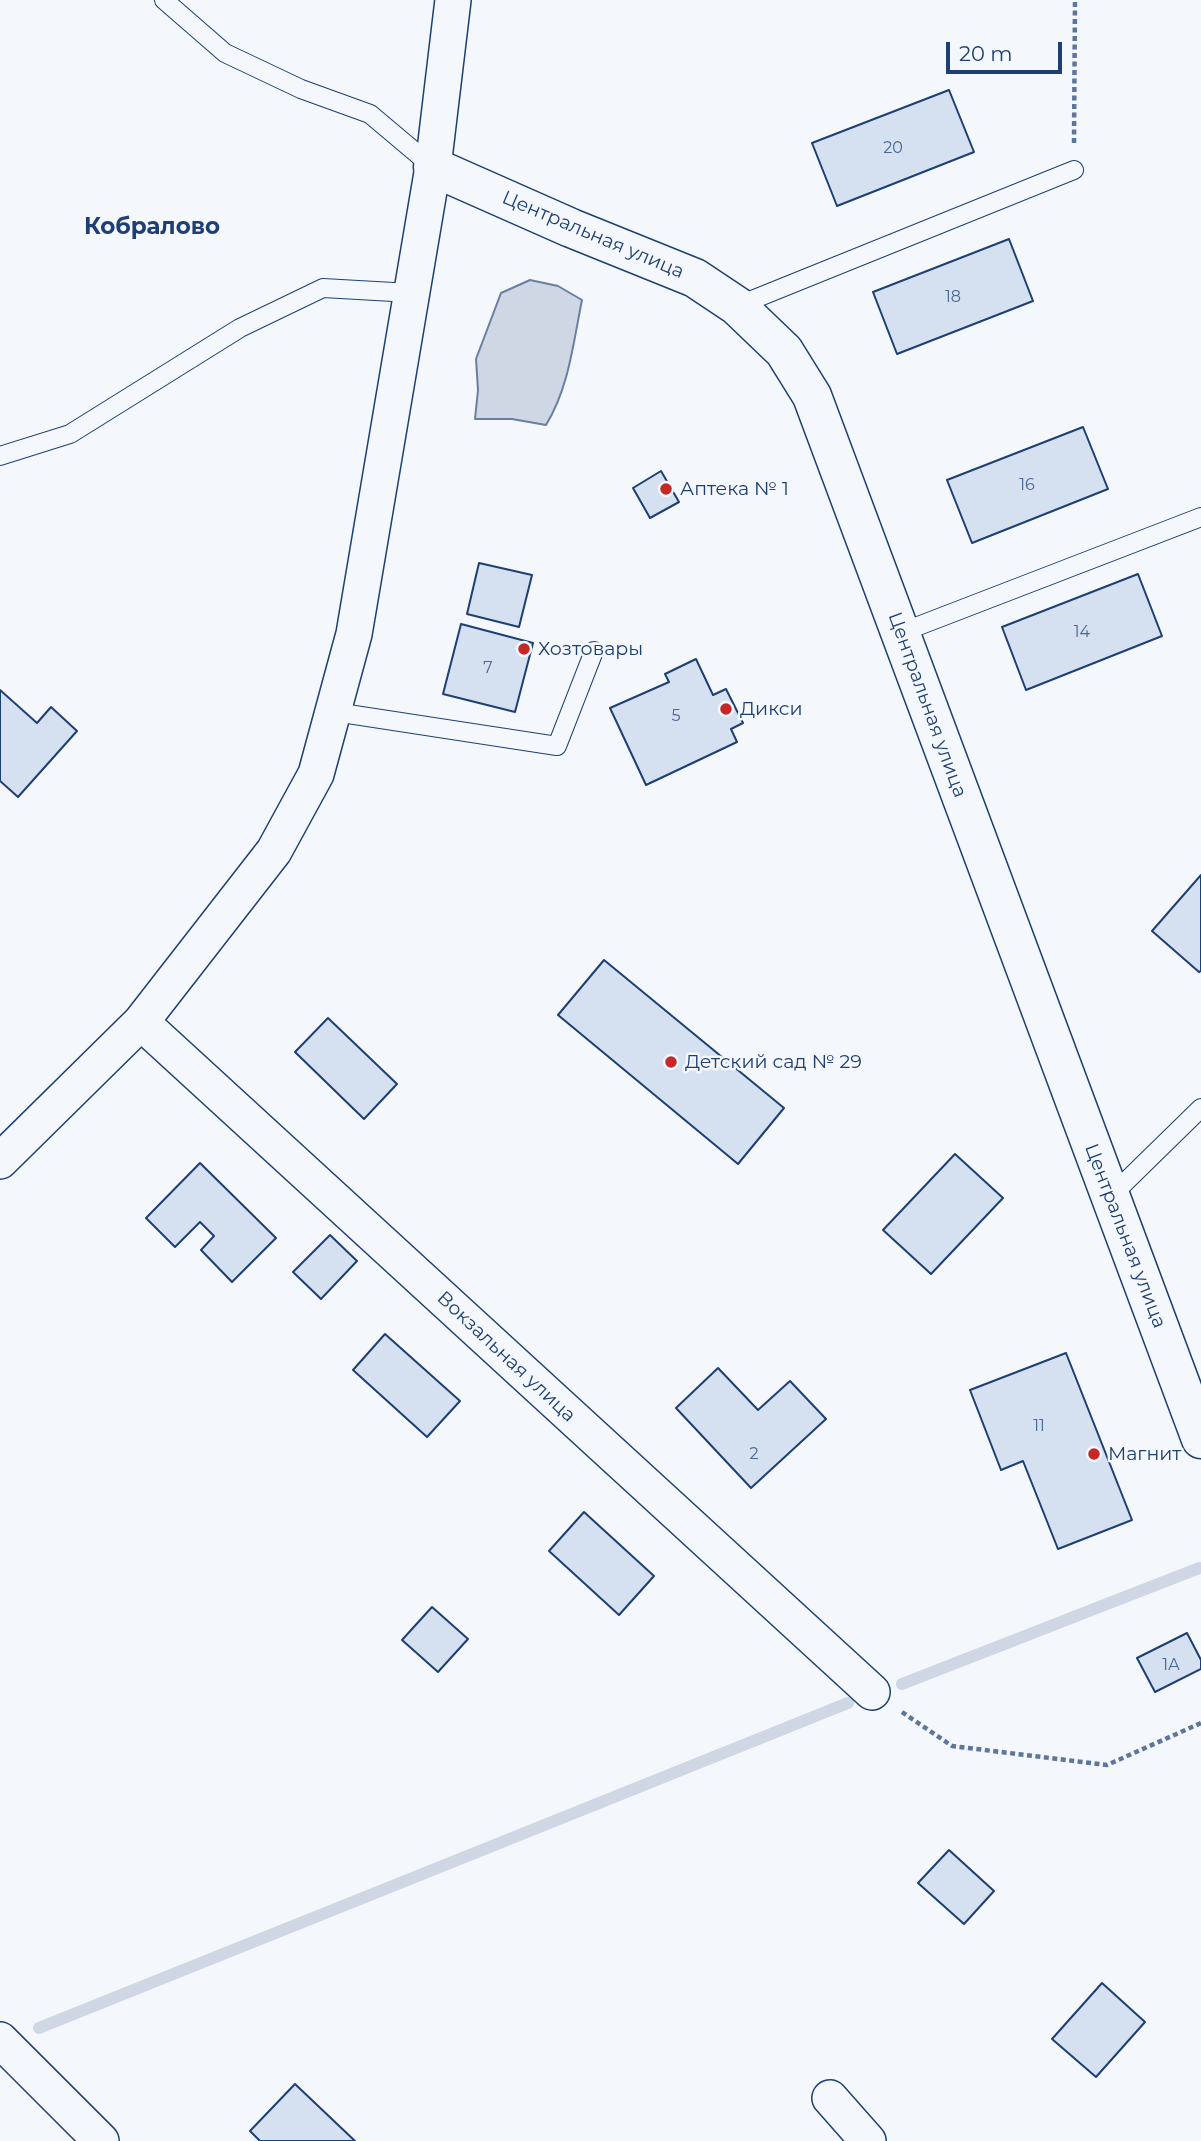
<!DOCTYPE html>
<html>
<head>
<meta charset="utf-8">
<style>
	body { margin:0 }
	#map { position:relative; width:1201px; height:2141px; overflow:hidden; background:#f4f7fb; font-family:Montserrat,sans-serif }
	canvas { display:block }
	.scale { position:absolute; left:946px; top:42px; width:116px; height:32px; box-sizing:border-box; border:4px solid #1d3f73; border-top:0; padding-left:9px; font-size:21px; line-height:24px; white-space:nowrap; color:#1d3f73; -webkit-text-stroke:5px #f4f7fb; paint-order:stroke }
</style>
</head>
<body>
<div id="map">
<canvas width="1201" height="2141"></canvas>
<div class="scale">20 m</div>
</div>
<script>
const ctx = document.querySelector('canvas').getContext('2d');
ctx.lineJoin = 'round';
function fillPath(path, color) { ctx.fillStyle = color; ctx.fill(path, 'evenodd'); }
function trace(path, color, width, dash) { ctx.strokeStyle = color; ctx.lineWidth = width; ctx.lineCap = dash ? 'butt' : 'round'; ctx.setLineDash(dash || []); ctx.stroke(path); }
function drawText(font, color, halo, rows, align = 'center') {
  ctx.font = font + ' Montserrat,sans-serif'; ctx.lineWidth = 5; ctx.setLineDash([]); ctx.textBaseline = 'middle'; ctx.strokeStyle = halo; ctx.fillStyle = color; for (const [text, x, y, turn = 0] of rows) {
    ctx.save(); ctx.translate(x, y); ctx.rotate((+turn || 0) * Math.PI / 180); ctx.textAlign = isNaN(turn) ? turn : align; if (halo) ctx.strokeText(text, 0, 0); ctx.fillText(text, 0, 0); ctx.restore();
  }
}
const water = new Path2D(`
	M530 280 558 286 582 300C573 344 569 387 546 425L512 419H475L478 390 476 359 501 293Z`);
const stream = new Path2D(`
	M902 1684 1199 1568
	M39 2028 848 1703`);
const building = new Path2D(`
	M949 90 974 152 837 206 812 143Z
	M1009 239 1033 301 897 354 873 292Z
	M1083 427 1108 489 972 543 947 480Z
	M661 471 679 502 650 518 633 488Z
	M479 563 532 575 519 627 467 614Z
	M1138 574 1162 636 1026 690 1002 627Z
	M461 624 533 643 515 712 443 694Z
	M696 659 713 695 726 689 743 723 731 729 737 742 646 785 610 708 669 682 665 674Z
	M0 690 37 723 51 707 77 731 18 797 0 781Z
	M1201 875V971L1199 972 1152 931Z
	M604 960 784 1108 738 1164 558 1015Z
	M328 1018 397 1084 364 1119 295 1052Z
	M955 1154 1003 1198 931 1274 883 1230Z
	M200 1163 276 1238 232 1282 201 1250 214 1236 200 1222 175 1247 146 1218Z
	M330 1235 357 1261 321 1299 293 1272Z
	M385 1334 460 1401 427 1437 353 1370Z
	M1066 1353 1132 1520 1058 1549 1023 1461 1001 1470 970 1390Z
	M718 1368 758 1410 790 1381 826 1419 751 1488 676 1408Z
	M584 1512 654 1576 619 1615 549 1551Z
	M432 1607 468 1639 438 1672 402 1640Z
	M1187 1633 1201 1660V1669L1155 1692 1137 1658Z
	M949 1850 994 1891 964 1924 918 1883Z
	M1102 1983 1145 2022 1096 2077 1052 2039Z
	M295 2084 355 2141H260L250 2131Z`);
const path = new Path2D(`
	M1074 143 1075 0
	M902 1712 952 1746 1107 1765 1201 1723`);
const service = new Path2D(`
	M164 0 225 53 301 89 370 114 433 167
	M737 306 1074 170
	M0 456 70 434 240 328 323 288 411 293
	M900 633 1201 517
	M335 712 557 746 594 651
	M1110 1197 1201 1108`);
const minor = new Path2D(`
	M141 1022 872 1692
	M0 1161 141 1022 274 851 316 774 354 634 433 167 453 0
	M0 2040 101 2141
	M830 2098 868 2141`);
const tertiary = new Path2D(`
	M433 167 571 228 695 278 737 306 784 351 812 396 1201 1439`);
const markers = [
	[666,489,7,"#c62828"],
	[524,649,7,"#c62828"],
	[726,709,7,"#c62828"],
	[671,1062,7,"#c62828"],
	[1094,1454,7,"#c62828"]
];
const numberNames = [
	["20",893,148],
	["18",953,297],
	["16",1027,485],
	["14",1082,632],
	["7",488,668],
	["5",676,716],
	["11",1039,1426],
	["2",754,1454],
	["1А",1171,1665]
];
const streetNames = [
	["Центральная улица",593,235,23],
	["Центральная улица",927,705,70],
	["Центральная улица",1125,1236,69],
	["Вокзальная улица",506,1357,43]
];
const poiNames = [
	["Аптека № 1",680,489],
	["Хозтовары",538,649],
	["Дикси",740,709],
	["Детский сад № 29",685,1062],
	["Магнит",1108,1454]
];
const quarterNames = [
	["Кобралово",152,227]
];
fillPath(water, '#cfd7e4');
trace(water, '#687fa3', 2);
trace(stream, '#cfd7e4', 12);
fillPath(building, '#d5e0f0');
trace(building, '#1d3f73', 2);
trace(service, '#1d3f73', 20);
trace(minor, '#1d3f73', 38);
trace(tertiary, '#1d3f73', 41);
trace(path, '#5e769c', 4.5, [5, 3.5]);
trace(service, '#f4f7fb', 18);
trace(minor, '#f4f7fb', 35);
trace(tertiary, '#f4f7fb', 38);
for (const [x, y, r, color] of markers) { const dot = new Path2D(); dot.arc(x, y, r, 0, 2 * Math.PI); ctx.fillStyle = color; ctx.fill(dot); trace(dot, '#f4f7fb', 2.5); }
drawText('16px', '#4b6792', null, numberNames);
drawText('19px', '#1d3f73', '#f4f7fb', streetNames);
drawText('19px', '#1d3f73', '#f4f7fb', poiNames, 'left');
drawText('bold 23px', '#1d3f73', '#f4f7fb', quarterNames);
</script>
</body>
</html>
